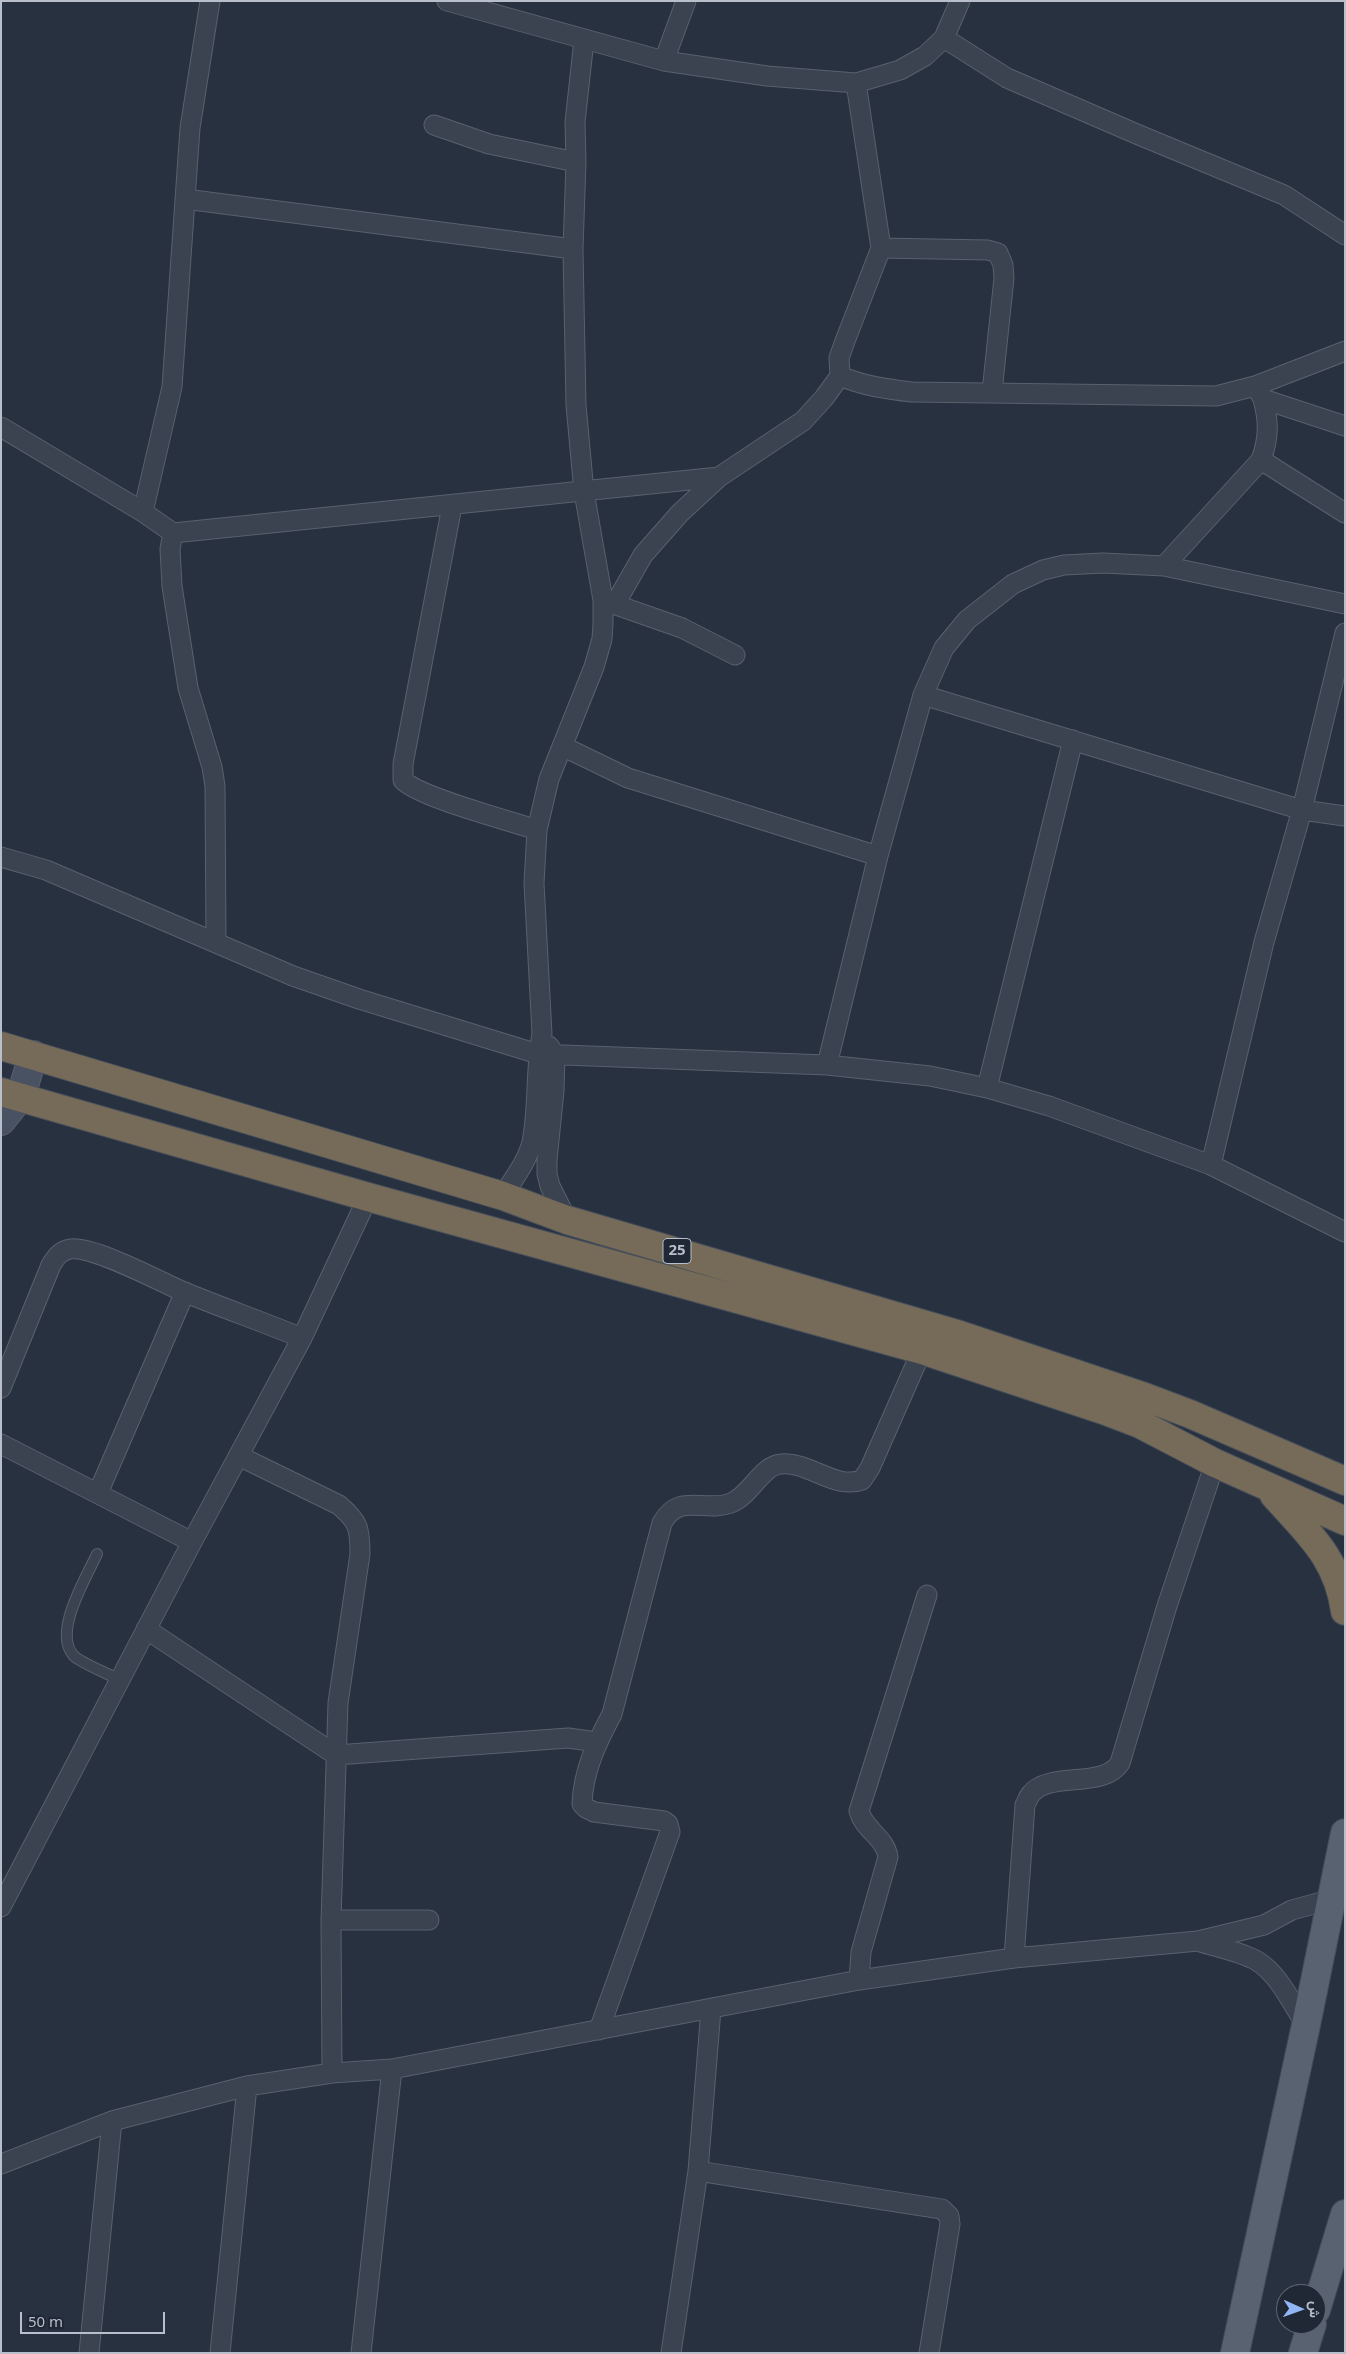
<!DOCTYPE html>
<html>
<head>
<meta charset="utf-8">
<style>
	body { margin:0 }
	#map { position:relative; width:1346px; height:2354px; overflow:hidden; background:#273140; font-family:"Noto Sans",Vazirmatn,sans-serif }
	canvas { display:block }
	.frame { position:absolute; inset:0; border:2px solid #b8beca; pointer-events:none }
	.north { position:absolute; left:1276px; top:2284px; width:50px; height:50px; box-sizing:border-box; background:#202836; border:1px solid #5d6471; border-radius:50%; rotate:92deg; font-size:14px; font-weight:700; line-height:20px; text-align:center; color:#b8beca }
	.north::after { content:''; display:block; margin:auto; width:18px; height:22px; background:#92b5f5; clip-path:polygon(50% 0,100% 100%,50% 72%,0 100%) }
	.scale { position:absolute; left:20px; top:2312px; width:145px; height:22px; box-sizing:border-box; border:2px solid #b8beca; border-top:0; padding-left:6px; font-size:15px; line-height:18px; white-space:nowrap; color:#b8beca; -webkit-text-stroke:4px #202836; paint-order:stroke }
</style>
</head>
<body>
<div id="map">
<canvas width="1346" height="2354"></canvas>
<div class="frame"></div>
<div class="north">ش</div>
<div class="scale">50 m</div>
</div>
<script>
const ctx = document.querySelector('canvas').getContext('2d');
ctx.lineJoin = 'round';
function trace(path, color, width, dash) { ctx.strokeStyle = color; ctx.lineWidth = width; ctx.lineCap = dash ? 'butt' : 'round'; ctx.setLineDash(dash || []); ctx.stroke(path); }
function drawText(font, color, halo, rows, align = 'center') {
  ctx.font = font + ' "Noto Sans",sans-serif'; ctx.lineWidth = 4; ctx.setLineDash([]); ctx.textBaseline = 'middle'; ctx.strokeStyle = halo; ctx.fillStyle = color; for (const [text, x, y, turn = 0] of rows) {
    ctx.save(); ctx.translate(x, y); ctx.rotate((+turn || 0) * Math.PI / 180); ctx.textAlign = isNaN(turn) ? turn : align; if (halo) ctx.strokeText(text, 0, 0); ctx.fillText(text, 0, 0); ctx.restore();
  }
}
const lane = new Path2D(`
	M97 1554C86 1578 52 1633 74 1656 81 1663 109 1674 120 1680`);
const street = new Path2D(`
	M447 1 664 61 767 76 856 83 900 70 925 56 944 38 960 1
	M944 38 1007 78 1139 135 1284 195 1345 235
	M664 61 686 1
	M434 125 489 144 576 162
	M185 199 573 249
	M881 248 988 250 998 253 1003 265 1004 278 992 392
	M840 376C864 386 886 389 912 392L1216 396 1255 386 1345 351
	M1258 390 1263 399 1345 426
	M1 427 143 512 173 533 719 477
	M1261 460 1345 513
	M452 506 403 764V780C418 797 511 821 537 830
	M143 512 172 387 190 128 210 1
	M173 533 170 549 172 586 188 688 212 767 215 786 216 942
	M1164 566 1261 460C1269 438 1269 422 1263 399
	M605 601 682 628 735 655
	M615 604 643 555 680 513 719 477 803 421 824 398 840 376 839 358 845 341 881 248 856 83
	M923 695 1302 810 1345 816
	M562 746 628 778 878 856
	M1 857 46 870 293 976 359 999 538 1054 827 1065 930 1076 987 1088 1049 1106 1211 1165 1345 1232
	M549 1046 555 1055 554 1091 547 1160V1174L550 1186 567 1220
	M827 1065 878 856 923 695 944 648 967 620 1013 584 1043 570 1064 565 1103 563 1164 566 1345 604
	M987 1088 1073 740
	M1211 1165 1264 942 1302 810 1345 633
	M503 1196C513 1179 527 1162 532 1142 539 1107 535 1070 542 1034L534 883 537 830 549 779 594 667 602 639 603 624V600L584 492 576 405 573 249 576 162 575 122 584 40
	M1 1388 51 1265C56 1257 60 1251 70 1249 92 1245 161 1282 184 1292 223 1308 263 1322 302 1338
	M1 1444 192 1542
	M239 1456 339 1505C359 1522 360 1529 360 1554L338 1703 331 1920 332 2073
	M98 1493 185 1292
	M146 1629 336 1755 568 1738 597 1742
	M1 1907 192 1542 302 1338 368 1197
	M331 1920H429
	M1198 1941C1215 1947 1242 1952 1257 1961 1279 1974 1292 2004 1306 2025
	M1014 1958 1025 1805C1027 1802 1028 1797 1031 1794 1048 1771 1104 1789 1120 1763L1167 1606 1215 1463
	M859 1980 861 1952 888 1857C885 1837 864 1830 859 1811L927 1595
	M599 2030 670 1832 668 1824 664 1821 594 1812 586 1808 582 1804C583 1771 597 1742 612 1714L662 1523C679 1492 704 1513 731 1503 750 1496 762 1465 781 1464 809 1461 834 1490 862 1480L870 1468 922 1350
	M1 2164 112 2121 247 2086 332 2073 392 2069 859 1980 1014 1958 1198 1941 1264 1925 1292 1910 1332 1899
	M698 2171 942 2209 949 2216 950 2224 929 2353
	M89 2353 112 2121
	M220 2353 247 2086
	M361 2353 392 2069
	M671 2353 698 2171 711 2009`);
const secondary = new Path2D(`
	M1 1121 21 1096 33 1055`);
const primary = new Path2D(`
	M1316 2310 1345 2214
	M1235 2353 1306 2025 1345 1833
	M1303 2353 1312 2324`);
const highway = new Path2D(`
	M1 1046 503 1196 567 1220 960 1335 1145 1397 1190 1414 1345 1481
	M1 1092 368 1197 922 1350 1103 1410 1140 1424 1215 1463 1345 1521
	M1274 1495C1308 1533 1338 1558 1345 1611`);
const shields = [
	[677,1251,28]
];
const shieldNames = [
	["25",677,1251]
];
trace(lane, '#59616d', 12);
trace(street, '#59616d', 21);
trace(secondary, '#59616d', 30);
trace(primary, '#454c59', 30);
trace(highway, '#464e5a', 30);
trace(lane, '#3b4350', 10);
trace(street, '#3b4350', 19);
trace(secondary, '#495263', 28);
trace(primary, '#596270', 28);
trace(highway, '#766b58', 28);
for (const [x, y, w] of shields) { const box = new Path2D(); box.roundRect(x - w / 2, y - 12.5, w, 25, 4); ctx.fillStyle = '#202836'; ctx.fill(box); trace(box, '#b8beca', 1); }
drawText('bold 15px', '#b8beca', null, shieldNames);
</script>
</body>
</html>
